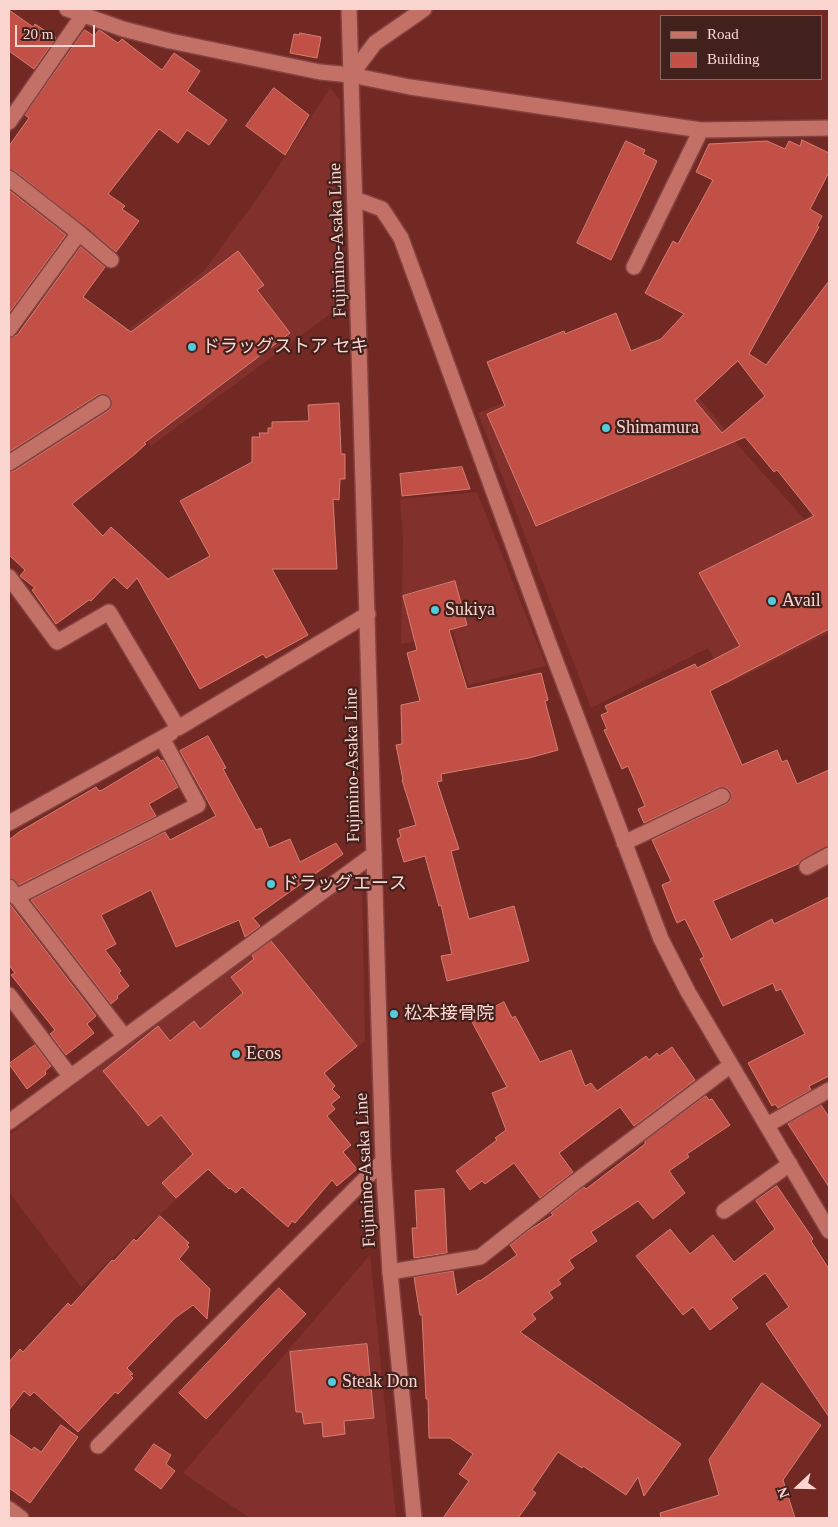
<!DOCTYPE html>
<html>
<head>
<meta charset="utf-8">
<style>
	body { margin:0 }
	#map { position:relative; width:838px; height:1527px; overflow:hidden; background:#732923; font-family:"Times New Roman",serif }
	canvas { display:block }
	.frame { position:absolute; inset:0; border:10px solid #fbd6d1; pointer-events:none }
	.legend { position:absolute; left:660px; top:15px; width:162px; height:65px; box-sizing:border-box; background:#42201c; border:1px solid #8c6964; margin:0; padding:6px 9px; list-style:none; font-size:15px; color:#fbd6d1 }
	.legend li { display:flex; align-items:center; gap:10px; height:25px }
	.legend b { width:25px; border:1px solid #8c6964 }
	.north { position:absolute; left:773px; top:1462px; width:50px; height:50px; -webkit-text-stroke:4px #42201c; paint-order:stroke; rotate:249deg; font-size:14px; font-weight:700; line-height:20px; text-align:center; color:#fbd6d1 }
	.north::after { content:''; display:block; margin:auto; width:18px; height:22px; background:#fbd6d1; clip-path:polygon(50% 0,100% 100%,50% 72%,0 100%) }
	.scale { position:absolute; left:15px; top:25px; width:80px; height:22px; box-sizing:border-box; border:2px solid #fbd6d1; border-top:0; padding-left:6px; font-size:15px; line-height:18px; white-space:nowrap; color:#fbd6d1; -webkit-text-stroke:4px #42201c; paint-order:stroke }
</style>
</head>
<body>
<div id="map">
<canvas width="838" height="1527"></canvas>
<div class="frame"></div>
<ul class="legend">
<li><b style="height:6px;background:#c37067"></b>Road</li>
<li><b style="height:14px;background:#c35047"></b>Building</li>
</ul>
<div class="north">N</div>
<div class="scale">20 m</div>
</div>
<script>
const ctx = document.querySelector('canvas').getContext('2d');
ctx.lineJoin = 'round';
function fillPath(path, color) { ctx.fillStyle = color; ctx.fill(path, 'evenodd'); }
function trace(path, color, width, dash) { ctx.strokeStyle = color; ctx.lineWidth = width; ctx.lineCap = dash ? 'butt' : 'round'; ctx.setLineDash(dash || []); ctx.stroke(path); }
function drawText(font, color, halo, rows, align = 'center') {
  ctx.font = font + ' "Times New Roman","Noto Sans JP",serif'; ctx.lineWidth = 4.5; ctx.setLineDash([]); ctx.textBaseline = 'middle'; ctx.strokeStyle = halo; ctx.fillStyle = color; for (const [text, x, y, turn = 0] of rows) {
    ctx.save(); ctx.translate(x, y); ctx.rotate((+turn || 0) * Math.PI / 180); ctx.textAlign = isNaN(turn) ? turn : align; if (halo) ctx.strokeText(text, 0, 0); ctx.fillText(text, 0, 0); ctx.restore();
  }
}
const built = new Path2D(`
	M330 88 340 100 341 306 151 446 84 364 204 271 264 189Z
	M652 341 743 451 805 520 829 499V633L726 685 708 648 591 708 478 413Z
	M477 492 546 666 468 685 453 631 401 644 403 541 400 499Z
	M349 880 362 887 365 1041 206 1172 81 1287 9 1192V1135Z
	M370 1255 396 1518H250L183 1473Z`);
const building = new Path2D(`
	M9 10 33 27 35 24 56 38 34 69 9 51Z
	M85 30 94 36 99 30 101 31 118 43 122 39 162 70 174 53 200 71 187 91 227 120 209 145 187 130 178 143 159 129 108 194 125 206 122 209 139 221 116 252 15 171 9 169V146L29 118 25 115Z
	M300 33 321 37 317 58 290 53 294 34 299 35Z
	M274 88 309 115 285 155 246 126Z
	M802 140 829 153V172L810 209 822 216 817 226 819 227 749 354 766 365 829 281V629L710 691 742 765 777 750 782 762 787 760 797 784 829 770V846L803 859 798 864 713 901 731 940 772 919 774 924 829 897V1076L809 1086 811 1090 778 1108 775 1104 772 1106 748 1063 805 1034 781 989 776 991 773 983 723 1006 700 959 704 957 685 919 677 923 672 911 662 885 671 881 652 840 726 804 730 801 731 792 727 788H718L644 823 638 809 645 806 628 766 622 769 604 730 607 729 601 715 608 712 605 706 695 664 697 668 740 646 699 573 814 516 777 470 774 472 745 437 536 526 487 414 505 406 487 362 564 331 565 334 616 313 631 351 661 339 684 314 645 293 673 241 678 244 713 180 696 172 709 144 767 141 785 149 789 141 800 146ZM738 361 765 396 722 433 695 401Z
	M626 141 645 150 643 154 657 161 611 260 577 243Z
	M9 190 66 235 9 313Z
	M81 247 105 267 83 297 131 332 238 251 264 285 257 290 290 333 144 443 146 444 135 454 72 504 103 536 111 527 168 579 210 556 180 501 252 462V437H260L259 433H268V428H272V422L309 421 308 405 339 403 341 454H345V479H340L339 500 333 499 337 569H272L308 635 266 658 263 654 200 689 137 578 127 589 114 577 91 601 89 600 56 624 32 590 35 588 20 576 25 570 9 555V472L14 471 108 411 111 407V398L103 394 98 395 9 452V338L17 335Z
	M462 467 470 489 402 496 400 474Z
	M455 581 467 625 449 630 467 689 541 673 548 700 545 701 558 750 529 758 441 774 442 781 437 782 459 849 451 851 469 919 514 906 529 961 447 981 441 956 452 954 441 905 439 906 425 856 404 862 397 839 401 837 399 830 416 825 402 780H403L396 745 402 744 401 705 420 701 407 653 417 650 403 596Z
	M208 736 226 768 223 769 256 830 261 828 269 848 290 839 300 862 336 843 343 854 253 918 260 926 245 937 239 920 176 947 151 890 101 915 116 944 105 950 121 971 119 973 129 986 117 996 118 998 111 1004 31 900 165 832 170 840 216 816 180 751Z
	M158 757 161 761 163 760 178 787 149 804 156 816 19 885 13 879 9 878V840L19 832 96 787 99 791 102 790Z
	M9 903 96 1016 87 1024 94 1033 66 1055 50 1034 55 1030 11 975 15 973 9 965Z
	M271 941 357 1046 324 1073 335 1086 332 1089 340 1097 331 1104 335 1109 327 1116 351 1145 343 1152 357 1169 337 1186 332 1180 295 1223 292 1221 288 1227 242 1187 236 1193 230 1188 229 1189 208 1169 176 1198 162 1183 193 1154 161 1115 148 1126 103 1071 158 1026 170 1041 194 1021 200 1029 243 993 231 977 254 959 252 955Z
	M504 1002 512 1018 515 1016 540 1062 571 1050 585 1086 591 1083 597 1091 646 1056 649 1060 657 1053 659 1056 672 1047 695 1080 634 1126 620 1107 559 1153 573 1172 540 1198 514 1163 485 1184 482 1181 470 1190 456 1171 497 1140 495 1138 506 1130 492 1093 507 1087 471 1020Z
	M35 1045 51 1066 45 1071 46 1074 27 1089 9 1064Z
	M706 1096 709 1100 712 1099 730 1125 687 1154 689 1157 669 1171 685 1193 653 1219 638 1201 591 1232 597 1241 569 1260 574 1268 558 1280 561 1284 549 1292 553 1298 532 1314 536 1319 520 1332 681 1444 644 1496 638 1477 626 1495 583 1466 582 1468 558 1452 532 1490 536 1493 518 1518H443L469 1481 459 1474 473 1454 450 1438H429L428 1399H426L422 1315H420L414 1277 453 1271 457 1295 479 1280 480 1281 517 1255 510 1245 526 1232 553 1215 551 1213 580 1190 584 1187 586 1189 645 1144V1141Z
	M821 1105 829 1117V1187L788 1124Z
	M777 1186 813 1239 811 1241 829 1269V1417L766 1324 789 1307 765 1273 731 1299 738 1308 710 1330 693 1307 683 1315 636 1256 670 1229 690 1254 713 1235 734 1262 775 1229 756 1201Z
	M444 1189 447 1253 414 1258 412 1228H417L415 1191Z
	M160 1216 189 1243 187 1245 189 1247 179 1259 210 1289 207 1319 193 1305 175 1318 127 1368 133 1374 130 1375 133 1378 118 1394 115 1392 78 1432 34 1392 30 1396 24 1391 9 1410V1362L20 1349 23 1352 68 1303 71 1306 112 1260 114 1261 134 1239 136 1241Z
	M279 1288 306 1314 206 1419 179 1393Z
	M367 1344 374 1418 344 1421 345 1434 323 1437 322 1422 304 1424 302 1412H296L290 1352Z
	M762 1383 821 1425 783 1480 795 1518H661L660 1513 719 1495 709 1460Z
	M61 1425 78 1437 30 1503 9 1488V1434L32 1450 34 1447 41 1452Z
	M154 1444 171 1455 166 1464 175 1471 161 1489 135 1470Z`);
const street = new Path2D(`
	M67 9 123 29 170 41 320 72 351 75 410 87 701 130 829 128
	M351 75 375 43 424 9
	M9 122 83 15
	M9 178 79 233 9 329
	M355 199 382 209 401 238 548 641 661 939 688 992 829 1231
	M79 233 111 260
	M634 267 701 130
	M9 463 103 403
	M9 577 57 642 109 612 178 728 368 614
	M9 823 171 733
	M624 843 722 796
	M807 867 829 855
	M9 887 124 1036
	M16 897 198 805 162 738
	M9 995 70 1076
	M9 1122 374 854
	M767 1125 829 1090
	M724 1211 790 1164
	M390 1272 480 1257 574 1183 731 1065
	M98 1446 383 1161
	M9 1509 21 1518`);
const secondary = new Path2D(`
	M349 9 383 1161 390 1272 414 1518`);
const markers = [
	[192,347,5,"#53cbdb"],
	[606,428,5,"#53cbdb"],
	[772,601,5,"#53cbdb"],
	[435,610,5,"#53cbdb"],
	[271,884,5,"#53cbdb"],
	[394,1014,5,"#53cbdb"],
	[236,1054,5,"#53cbdb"],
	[332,1382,5,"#53cbdb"]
];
const streetNames = [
	["Fujimino-Asaka Line",338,240,-92],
	["Fujimino-Asaka Line",353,765,-91],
	["Fujimino-Asaka Line",366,1170,-93]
];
const poiNames = [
	["ドラッグストア セキ",202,347],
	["Shimamura",616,428],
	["Avail",782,601],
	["Sukiya",445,610],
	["ドラッグエース",281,884],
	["松本接骨院",404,1014],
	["Ecos",246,1054],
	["Steak Don",342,1382]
];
fillPath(built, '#82302b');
fillPath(building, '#c35047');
trace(building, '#d27e74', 1);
trace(street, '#834241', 18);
trace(secondary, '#834241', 18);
trace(street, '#c37067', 15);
trace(secondary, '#c37067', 15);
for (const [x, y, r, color] of markers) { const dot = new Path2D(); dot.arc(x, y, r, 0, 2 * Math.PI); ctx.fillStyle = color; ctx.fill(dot); trace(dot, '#42201c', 2); }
drawText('18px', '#fbd6d1', '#42201c', streetNames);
drawText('18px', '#fbd6d1', '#42201c', poiNames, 'left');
</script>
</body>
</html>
